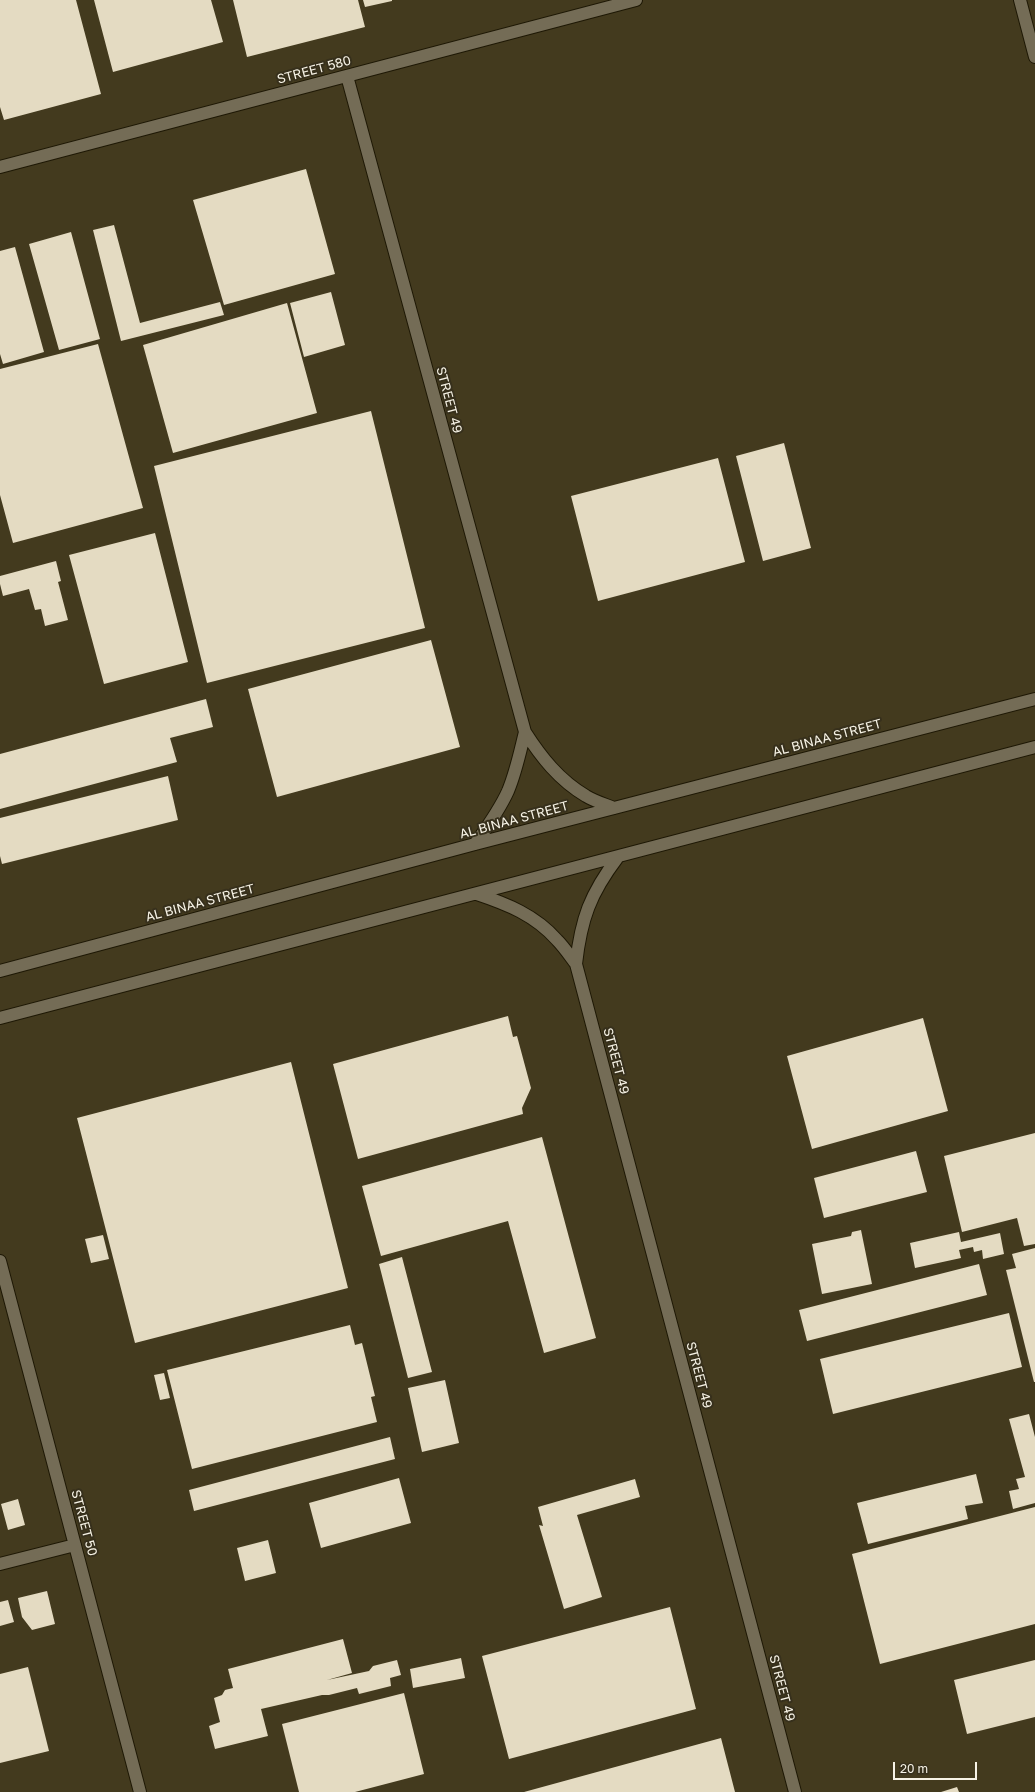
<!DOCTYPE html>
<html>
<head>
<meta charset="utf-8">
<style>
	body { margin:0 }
	#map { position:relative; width:1035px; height:1792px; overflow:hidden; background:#37301c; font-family:"Golos Text",sans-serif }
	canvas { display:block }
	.scale { position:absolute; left:893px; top:1762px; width:84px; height:18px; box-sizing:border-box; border:2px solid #f7f3e6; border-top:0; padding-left:5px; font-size:12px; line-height:14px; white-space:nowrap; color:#f7f3e6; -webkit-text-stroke:3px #37301c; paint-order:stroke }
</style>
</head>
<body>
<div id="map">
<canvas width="1035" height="1792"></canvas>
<div class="scale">20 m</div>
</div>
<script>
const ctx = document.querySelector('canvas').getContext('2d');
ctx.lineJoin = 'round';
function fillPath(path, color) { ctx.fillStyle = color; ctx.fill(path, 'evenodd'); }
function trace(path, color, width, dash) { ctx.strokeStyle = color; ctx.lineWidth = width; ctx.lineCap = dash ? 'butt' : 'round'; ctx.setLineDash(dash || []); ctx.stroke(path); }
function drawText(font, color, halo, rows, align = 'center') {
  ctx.font = font + ' "Golos Text",sans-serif'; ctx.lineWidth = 4; ctx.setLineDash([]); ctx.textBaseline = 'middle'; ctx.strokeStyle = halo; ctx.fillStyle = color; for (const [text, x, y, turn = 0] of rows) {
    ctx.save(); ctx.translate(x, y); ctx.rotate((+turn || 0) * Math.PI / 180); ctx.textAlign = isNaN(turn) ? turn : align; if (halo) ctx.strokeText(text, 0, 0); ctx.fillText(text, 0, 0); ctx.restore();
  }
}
const built = new Path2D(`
	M0 0H1035V1792H0Z`);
const building = new Path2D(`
	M0 0H76L101 94 4 120 0 107Z
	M94 0H211L223 42 113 72Z
	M233 0H358L365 27 247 57Z
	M363 0H392V1L365 7Z
	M306 169 335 274 224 305 193 200Z
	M114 225 140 323 220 302 224 315 121 341 93 230Z
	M71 232 100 339 59 350 29 244Z
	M15 247 44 352 3 364 0 354V251Z
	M331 292 345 345 304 357 290 303Z
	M287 303 317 413 173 453 143 345Z
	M98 344 143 508 13 543 0 495V369Z
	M371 411 425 628 207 683 154 466Z
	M784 443 811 548 763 561 736 456Z
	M718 458 745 562 598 601 571 496Z
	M155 533 188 662 104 684 69 555Z
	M56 561 61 581 58 582 68 620 45 626 41 609 35 610 29 589 3 596 0 584V576Z
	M431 640 460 747 277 797 248 689Z
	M206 699 213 727 170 738 177 762 0 809V754Z
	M168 776 178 820 2 864 0 856V818Z
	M508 1016 513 1037 517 1036 531 1088 522 1108 523 1114 358 1159 333 1064Z
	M923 1018 948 1111 812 1149 787 1056Z
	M291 1062 348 1288 135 1343 77 1118Z
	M1035 1133V1244L1024 1246 1017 1218 962 1232 944 1156Z
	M542 1137 596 1338 544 1353 508 1221 381 1256 362 1186Z
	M916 1151 927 1192 824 1218 814 1178Z
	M861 1230 872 1284 822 1294 812 1244 851 1236 852 1232Z
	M959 1232 961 1242 1000 1233 1004 1254 983 1259 982 1250 974 1252 973 1247 959 1250 961 1258 915 1268 910 1243Z
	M103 1235 109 1259 91 1263 85 1239Z
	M1035 1248V1382H1034L1006 1270 1016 1268 1012 1254Z
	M402 1257 432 1372 408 1378 379 1264Z
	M979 1264 987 1295 807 1341 799 1310Z
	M1009 1313 1022 1367 833 1414 820 1359Z
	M350 1325 355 1345 362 1343 375 1396 371 1397 377 1422 192 1469 167 1370Z
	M164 1373 170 1398 160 1400 154 1375Z
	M445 1380 459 1443 422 1452 408 1388Z
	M1029 1414 1035 1437V1503L1013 1509 1009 1491 1019 1489 1016 1479 1025 1477 1009 1419Z
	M390 1437 395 1459 194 1511 189 1490Z
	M976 1474 983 1503 965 1506 968 1519 868 1544 857 1503Z
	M399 1478 411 1523 321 1548 309 1503Z
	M635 1479 640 1497 577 1515 602 1597 564 1609 539 1525 543 1526 538 1507Z
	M18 1499 25 1525 8 1530 1 1504Z
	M1035 1507V1624L880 1664 852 1554Z
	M268 1540 276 1573 245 1581 237 1548Z
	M47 1591 55 1624 32 1630 22 1617 18 1598Z
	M8 1600 14 1622 0 1626V1602Z
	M670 1607 696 1709 509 1759 482 1656Z
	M343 1639 352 1673 327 1680 369 1671 373 1666 397 1660 401 1675 390 1678 391 1686 359 1694 357 1688 329 1695H322L261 1709 268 1736 215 1749 209 1726 220 1722 214 1698 222 1695 225 1690 233 1688 228 1669Z
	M461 1658 465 1678 413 1688 410 1669Z
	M1035 1660V1717L967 1734 954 1680Z
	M28 1667 49 1751 0 1763V1674Z
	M404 1693 424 1774 355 1792H299L282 1724Z
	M721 1738 735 1792H524Z
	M957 1787 959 1792H941Z`);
const minor = new Path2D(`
	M1020 0 1035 57
	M347 76 525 732C541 757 559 780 586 796 594 801 604 804 614 808
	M0 167 636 0
	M475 844C487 827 499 811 508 791 516 772 520 752 525 732
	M618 857C590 894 581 919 576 964L795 1792
	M477 894C507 904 535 915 557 940 564 947 570 956 576 964
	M0 971 475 844 1035 699
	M0 1018 1035 747
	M0 1261 140 1792
	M0 1564 75 1545`);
const streetNames = [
	["STREET 580",314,70,-15],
	["STREET 49",449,400,75],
	["AL BINAA STREET",827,738,-15],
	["AL BINAA STREET",514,820,-15],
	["AL BINAA STREET",200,903,-15],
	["STREET 49",616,1061,75],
	["STREET 49",699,1375,75],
	["STREET 50",84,1523,75],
	["STREET 49",782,1688,75]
];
fillPath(built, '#433a1e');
fillPath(building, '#e4dbc2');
trace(minor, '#1e1805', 14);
trace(minor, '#746c56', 12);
drawText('13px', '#f7f3e6', '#37301c', streetNames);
</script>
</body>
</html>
